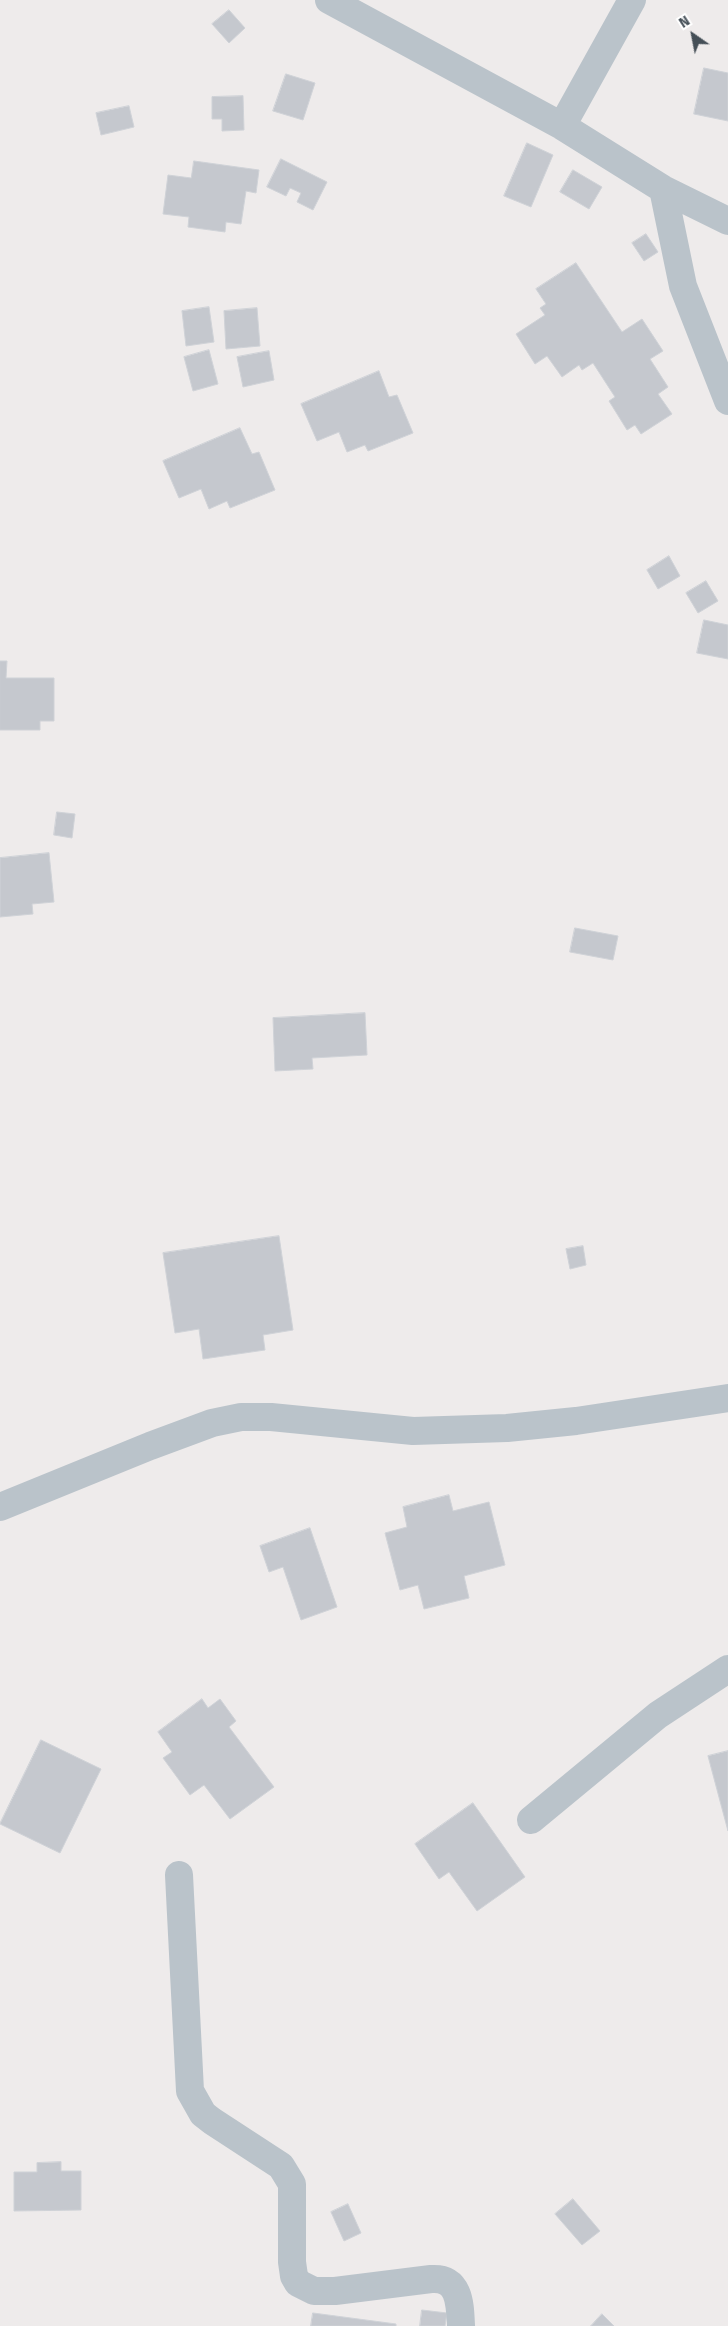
<!DOCTYPE html>
<html>
<head>
<meta charset="utf-8">
<style>
	body { margin:0 }
	#map { position:relative; width:728px; height:2326px; overflow:hidden; background:#eeebeb; font-family:"Fira Sans",sans-serif }
	canvas { display:block }
	.north { position:absolute; left:668px; top:10px; width:50px; height:50px; -webkit-text-stroke:4px #fff; paint-order:stroke; rotate:327deg; font-size:14px; font-weight:700; line-height:20px; text-align:center; color:#454f57 }
	.north::after { content:''; display:block; margin:auto; width:18px; height:22px; background:#454f57; clip-path:polygon(50% 0,100% 100%,50% 72%,0 100%) }
</style>
</head>
<body>
<div id="map">
<canvas width="728" height="2326"></canvas>
<div class="north">N</div>
</div>
<script>
const ctx = document.querySelector('canvas').getContext('2d');
ctx.lineJoin = 'round';
function fillPath(path, color) { ctx.fillStyle = color; ctx.fill(path, 'evenodd'); }
function trace(path, color, width, dash) { ctx.strokeStyle = color; ctx.lineWidth = width; ctx.lineCap = dash ? 'butt' : 'round'; ctx.setLineDash(dash || []); ctx.stroke(path); }
const building = new Path2D(`
	M229 10 245 28 229 43 212 24Z
	M704 68 728 73V121L694 114Z
	M286 74 315 83 303 120 273 111Z
	M243 96 244 130 222 131V119H212V97Z
	M129 106 134 127 101 135 96 113Z
	M527 143 553 155 531 207 504 196Z
	M281 159 327 182 313 210 297 202 301 193 290 188 286 196 267 187Z
	M194 161 259 170 256 193 246 191 241 224 226 222 225 232 188 227 189 217 163 214 168 175 191 178Z
	M573 170 602 187 589 209 560 192Z
	M646 234 658 252 644 261 632 243Z
	M576 263 622 332 642 319 663 351 650 359 668 387 658 394 672 414 641 434 635 425 627 430 609 401 615 397 593 363 582 370 579 365 562 377 547 356 535 364 516 334 545 315 540 308 546 304 536 289Z
	M209 307 214 342 186 346 182 311Z
	M257 308 260 346 226 349 224 311Z
	M209 350 218 384 193 391 184 357Z
	M269 351 274 380 243 387 237 357Z
	M379 371 389 397 397 395 413 433 368 451 365 445 347 452 339 432 317 441 301 404Z
	M240 428 252 454 259 452 275 490 230 508 227 501 209 509 201 489 179 498 163 461Z
	M669 556 680 576 658 589 647 570Z
	M706 581 718 601 698 613 686 593Z
	M704 620 728 625V659L697 653Z
	M0 661H7L6 678H54V721H40V730H0Z
	M57 812 75 814 72 838 54 835Z
	M49 853 54 902 32 904 33 914 0 917V858Z
	M575 928 618 936 613 960 570 952Z
	M365 1013 367 1055 312 1058 313 1069 275 1071 273 1018Z
	M279 1236 293 1330 263 1335 265 1350 203 1359 199 1329 175 1333 163 1253Z
	M583 1246 586 1265 570 1269 566 1249Z
	M449 1495 453 1511 489 1502 505 1565 464 1576 469 1598 424 1609 418 1585 400 1590 385 1533 407 1527 403 1507Z
	M310 1528 337 1607 301 1620 283 1567 269 1572 260 1546Z
	M202 1699 208 1708 220 1699 236 1721 229 1727 274 1787 230 1819 204 1785 190 1795 163 1758 172 1752 158 1732Z
	M41 1740 101 1769 60 1853 0 1824Z
	M728 1751V1831L708 1756Z
	M473 1803 525 1877 477 1911 449 1872 439 1879 415 1844Z
	M61 2162V2171H81V2210L14 2211V2172H37V2163Z
	M573 2199 600 2231 582 2245 555 2214Z
	M348 2204 361 2233 344 2241 331 2212Z
	M422 2310 447 2313 445 2326H420Z
	M313 2313 396 2324V2326H311Z
	M602 2314 614 2326H591Z`);
const minor = new Path2D(`
	M329 0 562 126 663 189 728 221
	M562 126 632 0
	M663 189 683 286 728 401
	M0 1507 150 1446 212 1423 241 1417H271L413 1431 507 1428 576 1421 728 1398
	M531 1820 658 1715 728 1669
	M179 1875 190 2091 203 2114 212 2121 281 2166 292 2184V2262L294 2276 298 2283 314 2291H335L431 2279C460 2277 460 2304 461 2326`);
fillPath(building, '#c5c8ce');
trace(building, '#cfd2d7', 1);
trace(minor, '#bac3ca', 28);
</script>
</body>
</html>
